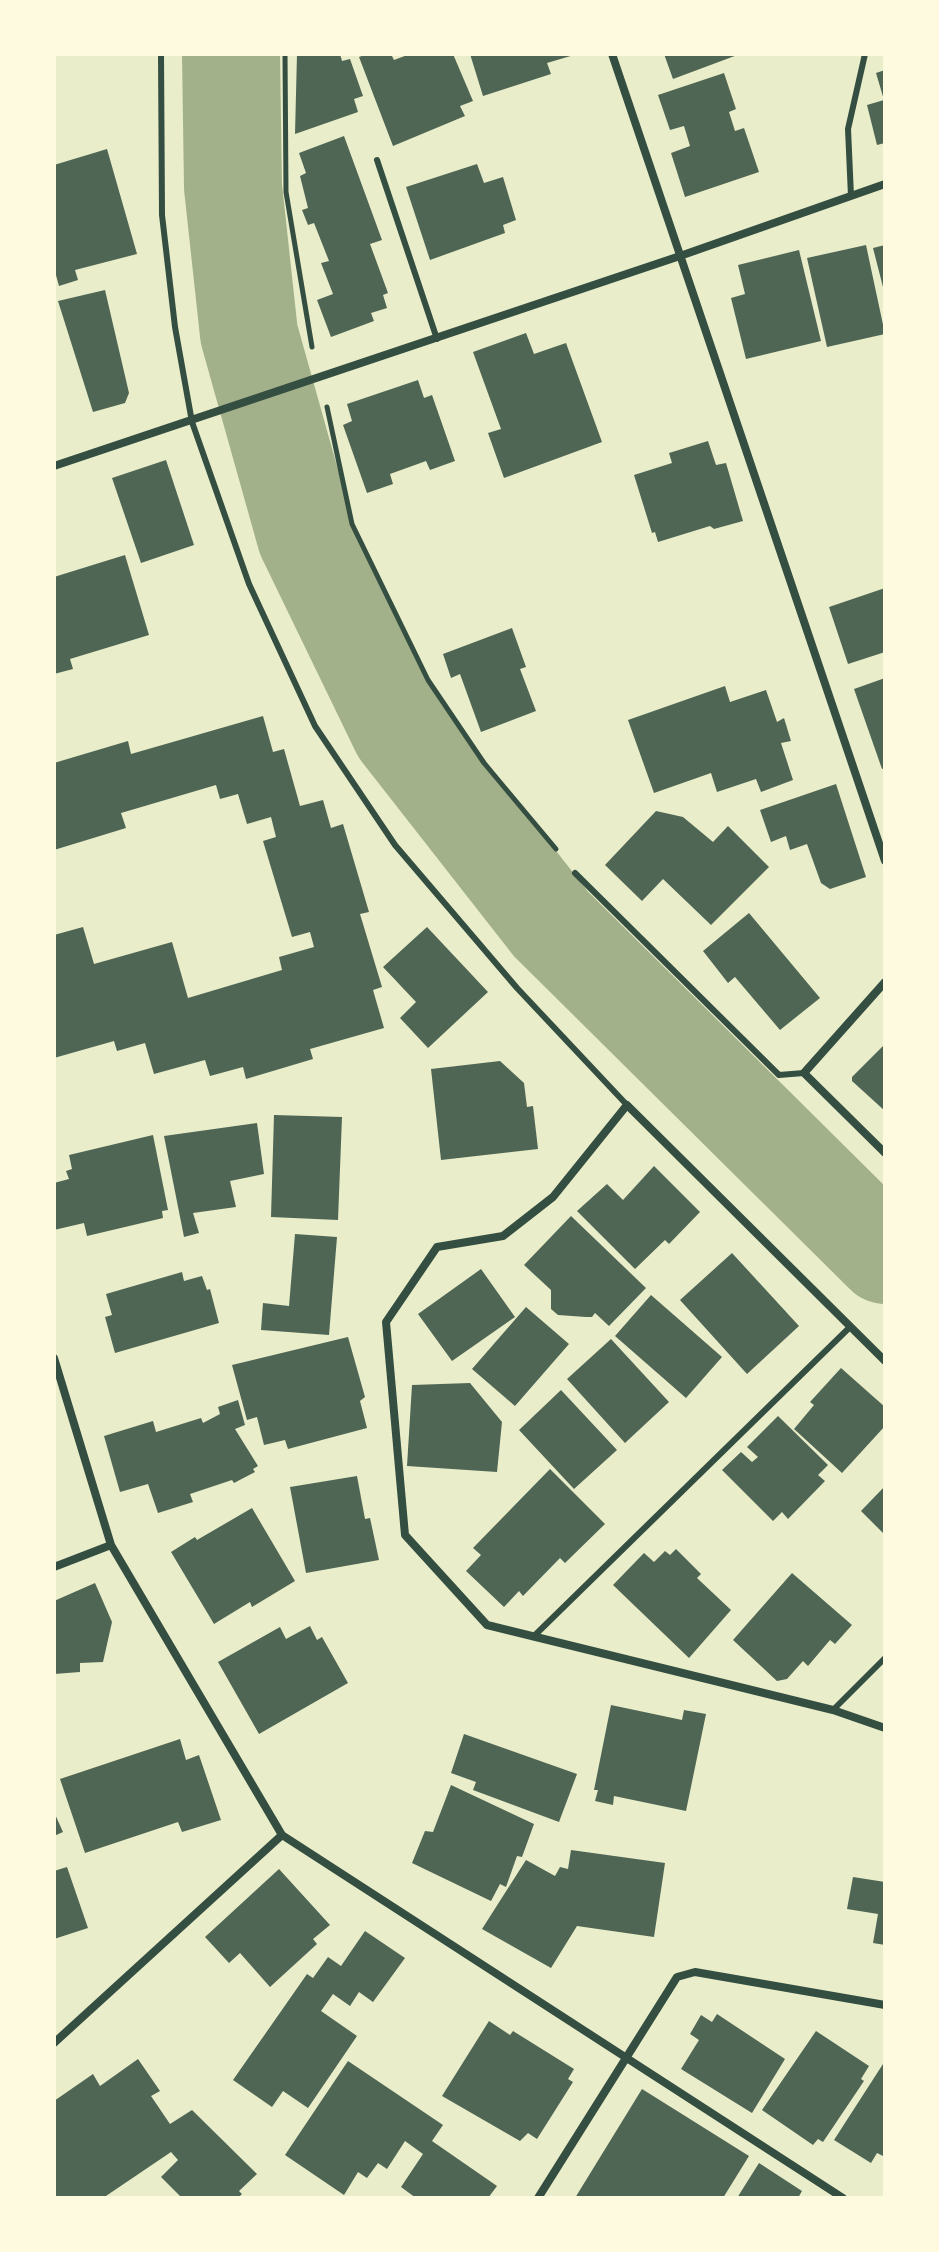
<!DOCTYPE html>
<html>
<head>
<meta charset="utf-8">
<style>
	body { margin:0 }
	#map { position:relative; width:939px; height:2252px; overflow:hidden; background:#e9edc9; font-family:"Roboto Condensed",sans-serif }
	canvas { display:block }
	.frame { position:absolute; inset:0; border:56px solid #fefae0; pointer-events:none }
</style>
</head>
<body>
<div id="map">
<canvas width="939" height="2252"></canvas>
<div class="frame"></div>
</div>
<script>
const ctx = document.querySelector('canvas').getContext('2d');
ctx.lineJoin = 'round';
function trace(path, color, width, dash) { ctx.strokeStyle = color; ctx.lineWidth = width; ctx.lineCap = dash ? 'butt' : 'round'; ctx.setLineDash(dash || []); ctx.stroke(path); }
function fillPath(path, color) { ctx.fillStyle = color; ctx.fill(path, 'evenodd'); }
const river = new Path2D(`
	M231 54 233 187 249 334 306 537 400 731 551 924 885 1255`);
const building = new Path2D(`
	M297 54H340L342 61 350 59 363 96 354 99 358 112 295 134Z
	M367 54H391L394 60 410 54H453L473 101 460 106 465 116 393 146 359 57Z
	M470 54H574V55L547 63 551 74 483 96Z
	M664 54H740L673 79Z
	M885 70V143L877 145 867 105 884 100 876 73Z
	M724 73 736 109 729 112 735 131 744 128 759 172 685 197 671 153 690 146 684 126 670 130 658 95Z
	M344 136 382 240 370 244 388 293 383 295 387 308 371 313 374 321 331 337 317 300 333 294 321 263 329 261 314 223 308 225 302 210 308 208 300 176 306 173 299 153Z
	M107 149 137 254 75 270 78 280 59 286 54 268V165Z
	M477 164 484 183 503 177 516 220 503 225 505 233 430 260 406 187Z
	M866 245 885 334 827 347 807 258Z
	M885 245V291H884L873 248Z
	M799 250 821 341 746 359 731 298 745 294 738 265Z
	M105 290 129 393 125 403 93 412 58 301Z
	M526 333 534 354 566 343 602 442 504 478 488 433 501 429 473 352Z
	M418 380 424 398 432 395 455 461 430 470 426 461 390 474 393 484 367 493 343 425 352 421 347 404Z
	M708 441 716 465 726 463 743 521 714 529 710 526 658 542 655 532 652 533 634 475 672 463 669 453Z
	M166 460 194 545 141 563 112 478Z
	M125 555 149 635 70 659 73 669 54 674V577Z
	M885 588V652L848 664 829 607Z
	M512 628 526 667 520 669 536 711 481 732 460 674 451 678 443 654Z
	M885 678V768L882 769 854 689Z
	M725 686 730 702 766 690 777 722 784 718 791 741 781 743 793 780 761 792 756 779 717 792 711 773 654 793 628 720Z
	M263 716 273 752 284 749 300 806 323 800 331 828 343 824 369 912 360 914 382 987 373 990 384 1028 310 1049 313 1059 246 1079 243 1067 210 1076 205 1060 154 1074 145 1043 117 1051 114 1041 54 1058V935L83 927 94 964 172 942 188 998 282 970 279 957 314 947 310 932 292 937 263 841 276 837 271 817 247 824 238 794 220 799 216 785 121 813 126 828 54 850V763L128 741 131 754Z
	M836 784 866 877 830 889 821 883 807 844 790 850 786 836 771 842 760 810Z
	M656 811 683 817 713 842 728 826 769 867 711 925 663 879 642 901 605 865Z
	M749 913 820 998 780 1030 735 977 728 983 703 951Z
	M427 927 488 992 428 1048 400 1018 416 1002 383 967Z
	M885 1044V1111L852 1081V1077Z
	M500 1061 524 1083 527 1107 533 1106 538 1149 441 1160 431 1069Z
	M274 1115 342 1117 338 1220 271 1217Z
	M257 1123 264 1174 230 1181 236 1207 193 1213 199 1233 184 1237 164 1136Z
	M153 1135 168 1210 162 1211 163 1218 87 1236 84 1223 54 1230V1183L69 1179 66 1171 72 1169 69 1155Z
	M654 1166 700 1212 669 1244 665 1240 635 1269 577 1211 607 1184 623 1200Z
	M571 1216 646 1288 609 1326 595 1313 592 1317H586L558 1315 551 1309V1290L524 1265Z
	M295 1234 337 1237 329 1335 261 1330 263 1303 289 1306Z
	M732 1253 799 1326 747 1374 680 1300Z
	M481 1269 515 1317 452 1361 418 1314Z
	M182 1272 184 1281 202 1276 207 1290 210 1289 219 1323 115 1353 105 1317 112 1315 106 1294Z
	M651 1295 722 1357 686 1398 615 1336Z
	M526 1307 569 1344 515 1406 472 1369Z
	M348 1337 365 1397 360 1401 367 1428 288 1449 285 1440 264 1445 257 1417 247 1420 232 1365Z
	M611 1339 669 1402 625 1443 567 1379Z
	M841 1368 885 1407V1426L842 1473 794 1429 814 1405 810 1402Z
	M470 1383 502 1422 497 1472 407 1466 412 1385Z
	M561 1390 617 1450 574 1489 519 1430Z
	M238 1400 245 1425 235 1429 258 1466 253 1469 255 1472 234 1483 232 1480 190 1494 193 1502 158 1513 148 1484 120 1492 104 1436 153 1421 156 1432 201 1418 203 1423 220 1414 218 1407Z
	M778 1416 828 1465 818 1475 825 1481 788 1519 782 1512 773 1521 722 1470 741 1452 752 1462 758 1457 747 1447Z
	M550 1469 605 1524 565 1563 560 1558 523 1596 519 1591 504 1607 466 1571 481 1555 473 1548Z
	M357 1476 365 1519 370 1518 379 1560 306 1573 290 1487Z
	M885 1486V1535L861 1511Z
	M252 1508 295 1581 252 1607 250 1602 214 1624 171 1552 195 1537 197 1540Z
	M676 1549 701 1574 697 1578 731 1610 689 1658 613 1585 644 1553 654 1562 665 1551 670 1555Z
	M792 1573 852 1625 835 1644 830 1640 808 1666 803 1661 787 1679 777 1681 733 1640Z
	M95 1583 112 1622 103 1662 80 1663V1672L54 1674V1601Z
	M310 1626 317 1640 322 1637 348 1683 259 1734 218 1662 280 1627 286 1639Z
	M611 1705 682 1720 684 1710 706 1714 686 1811 614 1796 613 1805 595 1801 598 1790H594Z
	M464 1734 577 1774 559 1822 473 1790 476 1782 451 1773Z
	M180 1739 186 1760 199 1755 221 1820 182 1832 178 1822 85 1853 60 1779Z
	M451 1785 534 1824 522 1857 517 1856 506 1887 500 1884 491 1901 412 1863 425 1831 433 1832Z
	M54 1812 63 1832 54 1836Z
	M571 1850 665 1863 654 1937 577 1926 551 1968 482 1929 526 1860 555 1876 560 1867 568 1869Z
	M67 1867 88 1928 54 1939V1871Z
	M279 1869 330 1925 313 1939 317 1944 270 1987 240 1953 229 1963 205 1937Z
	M853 1877 885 1882V1945L873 1943 878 1914 847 1909Z
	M365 1931 405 1958 373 2002 359 1992 350 2006 333 1994 321 2011 357 2036 308 2108 283 2091 272 2107 233 2080 307 1974 313 1978 328 1957 341 1966Z
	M717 2014 785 2059 752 2113 681 2069 699 2040 690 2034 701 2015 712 2022Z
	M489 2021 510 2035 513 2031 574 2069 568 2079 573 2082 537 2139 528 2133 520 2141 442 2096Z
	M816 2031 869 2066 861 2079 864 2081 823 2142 818 2139 813 2145 762 2110Z
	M138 2059 160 2091 151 2096 170 2124 192 2110 257 2174 239 2191 242 2194 238 2198H182L161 2177 178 2160 171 2152 103 2198H54V2101L93 2074 100 2086Z
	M348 2061 443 2125 432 2141 497 2186 488 2198H416L401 2187 423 2154 405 2141 387 2169 378 2163 367 2178 358 2172 344 2195 285 2155Z
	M883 2064 885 2065V2157L877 2153 871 2163 834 2140Z
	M642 2089 749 2156 723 2198H575Z
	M759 2163 802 2191 798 2198H737Z`);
const path = new Path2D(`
	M285 54 286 192 312 347
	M327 407 352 524 428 680 484 763 556 849`);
const service = new Path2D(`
	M161 54 162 215 175 327 192 422 249 584 315 726 395 845 517 988 627 1105
	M377 160 437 339
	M851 196 848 129 865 54
	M575 873 779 1075 804 1073
	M533 1637 850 1327
	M833 1710 885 1658`);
const minor = new Path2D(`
	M612 54 885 861
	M54 466 680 256 885 184
	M885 982 804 1073 885 1153
	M54 1358 111 1545 282 1835 843 2198
	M885 1361 627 1105 553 1197 503 1236 437 1247 386 1322 405 1535 487 1625 833 1710 885 1728
	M54 1567 111 1545
	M54 2043 282 1835
	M538 2198 677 1977 695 1972 885 2005`);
trace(river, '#a3b18a', 98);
fillPath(building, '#4f6655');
trace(path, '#344e41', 5);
trace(service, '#344e41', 6);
trace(minor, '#344e41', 8);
</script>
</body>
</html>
